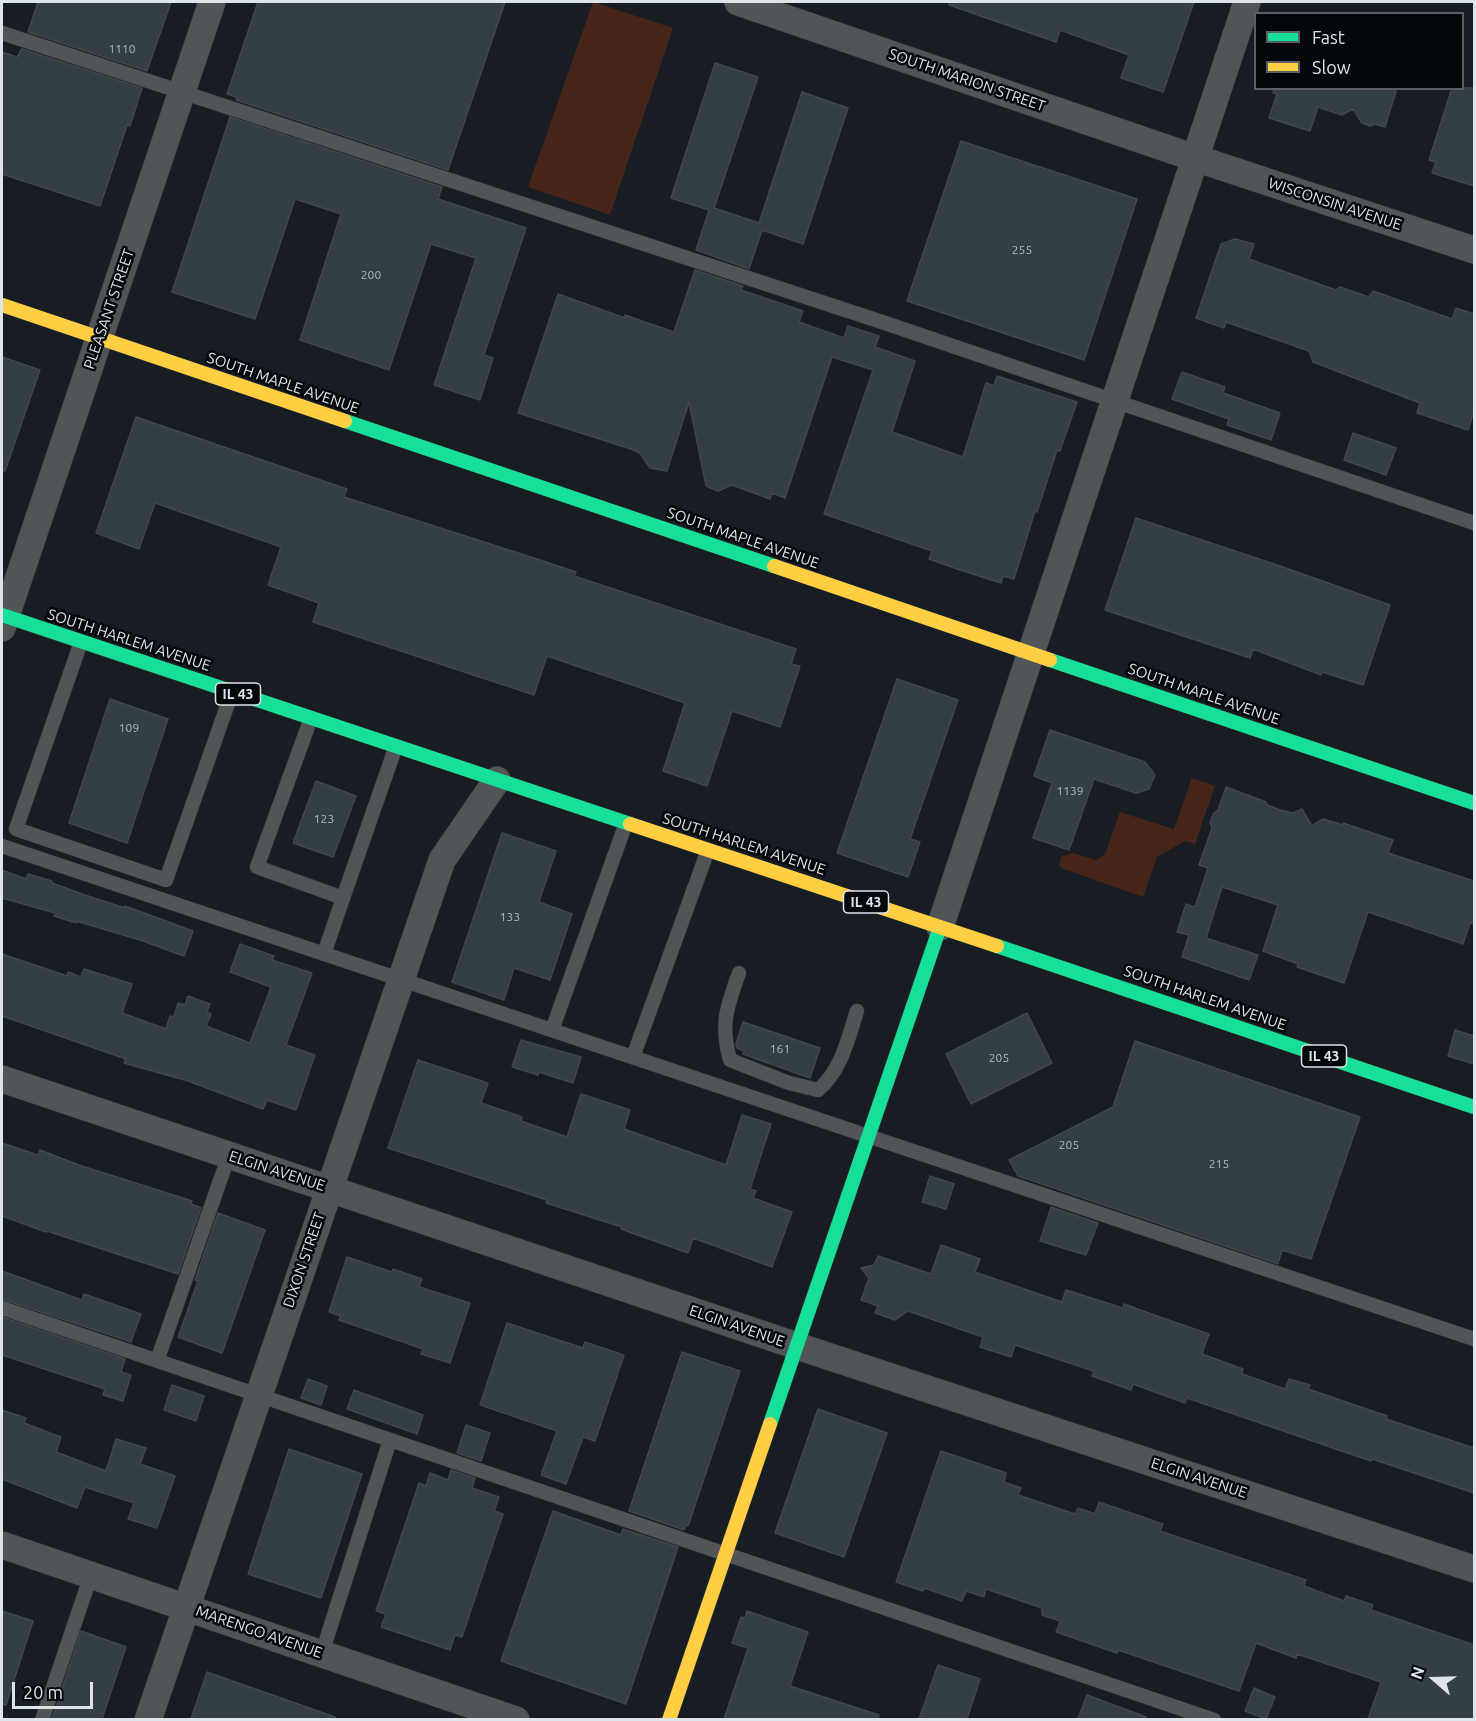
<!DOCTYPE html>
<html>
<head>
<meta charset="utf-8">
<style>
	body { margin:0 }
	#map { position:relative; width:1476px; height:1721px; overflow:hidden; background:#171d22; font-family:Ubuntu,sans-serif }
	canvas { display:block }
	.frame { position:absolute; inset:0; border:3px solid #dde4ea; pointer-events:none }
	.legend { position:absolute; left:1254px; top:12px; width:210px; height:78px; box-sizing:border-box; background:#04070b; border:2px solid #5b5f64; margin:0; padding:8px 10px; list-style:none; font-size:18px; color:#dde4ea }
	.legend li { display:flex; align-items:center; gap:12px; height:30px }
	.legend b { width:30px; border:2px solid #5b5f64 }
	.north { position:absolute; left:1404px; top:1649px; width:60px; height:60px; -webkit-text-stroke:4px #04070b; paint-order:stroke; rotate:290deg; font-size:16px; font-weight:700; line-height:24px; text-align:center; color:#dde4ea }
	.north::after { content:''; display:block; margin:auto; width:21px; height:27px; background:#dde4ea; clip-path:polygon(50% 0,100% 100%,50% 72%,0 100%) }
	.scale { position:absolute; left:12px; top:1682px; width:81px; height:27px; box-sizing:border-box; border:3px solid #dde4ea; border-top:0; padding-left:8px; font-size:18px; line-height:21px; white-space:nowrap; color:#dde4ea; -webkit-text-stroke:4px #04070b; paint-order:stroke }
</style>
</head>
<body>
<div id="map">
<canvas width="1476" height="1721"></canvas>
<div class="frame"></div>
<ul class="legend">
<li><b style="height:8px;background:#16e098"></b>Fast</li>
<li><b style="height:8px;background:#ffcf43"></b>Slow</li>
</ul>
<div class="north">N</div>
<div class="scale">20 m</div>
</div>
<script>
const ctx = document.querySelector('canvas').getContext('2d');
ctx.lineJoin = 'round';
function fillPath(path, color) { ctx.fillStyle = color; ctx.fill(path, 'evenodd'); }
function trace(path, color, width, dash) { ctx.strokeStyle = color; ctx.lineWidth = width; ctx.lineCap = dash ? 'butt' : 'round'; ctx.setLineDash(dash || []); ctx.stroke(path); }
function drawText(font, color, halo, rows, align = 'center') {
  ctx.font = font + ' Ubuntu,sans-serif'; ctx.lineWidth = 5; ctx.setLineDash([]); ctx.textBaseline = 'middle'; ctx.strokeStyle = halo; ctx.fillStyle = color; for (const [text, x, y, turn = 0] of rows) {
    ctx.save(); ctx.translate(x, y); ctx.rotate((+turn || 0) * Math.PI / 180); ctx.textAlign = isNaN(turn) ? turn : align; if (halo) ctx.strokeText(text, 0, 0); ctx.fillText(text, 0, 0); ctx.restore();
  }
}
const green = new Path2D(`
	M593 2 673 28 610 215 528 187Z
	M1192 778 1215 786 1195 844 1185 841 1157 857 1143 897 1061 868 1059 864 1062 856 1073 853 1096 860 1105 854 1120 812 1174 829Z`);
const building = new Path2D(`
	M38 2H171L147 71 28 32Z
	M258 2H505L448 170 236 100 237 97 227 94Z
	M950 2H1194L1163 92 1121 78 1129 55 1060 30 1056 42 949 5Z
	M22 49 142 88 130 126 127 125 100 206 2 174V52L17 57Z
	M715 63 758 77 714 208 759 223 802 92 848 108 803 244 762 230 749 269 696 250 709 210 671 198Z
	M1274 88H1397L1385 127 1375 124 1370 126 1362 123 1353 109 1342 115 1318 107 1310 131 1269 118 1277 94 1273 93Z
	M1452 88H1474V186L1432 173 1436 162 1429 160Z
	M230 117 442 187 438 199 526 228 484 355 493 358 480 400 434 385 476 258 431 244 389 370 300 340 341 214 295 199 255 319 172 292Z
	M961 141 1137 199 1084 360 907 301Z
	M1235 239 1254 244 1249 259 1336 290 1340 287 1369 297 1373 291 1452 319 1456 308 1474 314V411L1468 430 1417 413 1420 403 1313 362 1309 351 1226 322 1224 328 1196 318 1221 244Z
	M695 270 743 286 741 290 803 311 799 322 844 338 848 326 879 336 875 347 915 361 892 432 963 457 986 383 994 386 997 376 1077 402 1060 451 1057 450 1037 512 1035 511 1014 579 1003 576 1001 583 957 569 929 559 932 551 824 514 873 370 832 357 785 498 772 493 770 499 732 485 718 491 706 486 689 402 667 471 650 468 640 453 631 449 518 413 558 294 625 318V315L674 332Z
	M2 357 40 370 5 471 2 470Z
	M1182 372 1225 387 1223 393 1280 413 1271 440 1227 425 1229 419 1172 399Z
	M136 417 347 489 344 497 540 560 576 572 574 576 796 649 791 664 800 666 780 727 732 711 707 786 663 771 685 703 547 656 534 695 313 622 319 603 268 585 281 547 155 503 139 549 96 533Z
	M1353 433 1396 448 1386 475 1344 460Z
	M1136 518 1280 566 1390 605 1363 685 1322 672 1321 675 1253 649 1250 658 1105 610Z
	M897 679 958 700 910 839 920 842 908 877 837 853Z
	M110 699 168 719 127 843 69 823Z
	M1050 730 1145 762 1155 775 1149 789 1136 793 1094 779 1069 850 1033 838 1052 783 1034 776Z
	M316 781 356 796 333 857 293 843Z
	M1226 787 1266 802 1267 805 1280 810 1293 813 1302 809 1312 826 1323 819 1343 825V823L1393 840 1388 853 1474 881V924L1470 923 1463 944 1368 912 1344 983 1297 967 1298 964 1263 951 1278 905 1222 887 1206 938 1258 955 1249 980 1182 957 1189 935 1177 932 1186 904 1195 907 1208 868 1199 865 1212 828 1210 822 1214 813 1218 810Z
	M502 833 556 851 539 902 572 914 550 980 514 968 504 1000 452 982Z
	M2 870 26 879 28 874 52 881V883L85 895 125 908V906L193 931 184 956 140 940 76 921V923L54 916 55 913 2 898Z
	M240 944 274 956 272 960 312 973 286 1045 315 1055 296 1110 267 1100 263 1109 188 1081 124 1063 126 1059 2 1016V954L67 976 68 972 81 977 84 969 132 984 122 1013 166 1029 170 1016 174 1017 178 1003 185 1005 188 996 210 1004 207 1012 211 1014 206 1026 250 1043 271 987 230 972Z
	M1027 1013 1052 1063 971 1104 946 1054Z
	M743 1022 820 1048 810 1078 743 1054 744 1051 737 1048 736 1044Z
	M1455 1030 1474 1036V1064L1448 1056Z
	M521 1040 581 1057 573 1083 539 1072 538 1075 512 1067Z
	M1135 1041 1360 1117 1311 1259 1282 1250 1278 1264 1018 1176 1009 1160 1113 1107Z
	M418 1060 488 1083 481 1103 522 1117 521 1121 567 1137 581 1094 630 1110 624 1129 726 1165 742 1115 771 1124 750 1189 756 1191 753 1198 792 1212 772 1267 693 1238 688 1253 621 1229 622 1227 546 1203 547 1200 388 1148Z
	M2 1143 38 1155 40 1150 79 1165 192 1201 191 1204 201 1208 178 1274 47 1231 46 1232 2 1216Z
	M930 1176 954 1184 946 1209 922 1202Z
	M1051 1207 1098 1223 1086 1255 1040 1241Z
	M218 1213 265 1230 222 1353 178 1337 198 1281 195 1280Z
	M941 1245 980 1259 975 1272 1062 1302 1066 1290 1123 1308 1124 1304 1157 1316 1209 1334 1202 1354 1243 1369 1242 1374 1285 1389 1289 1379 1310 1385 1308 1389 1387 1416 1386 1419 1474 1448V1493L1372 1459 1371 1461 1187 1398 1185 1403 1133 1384 1131 1390 1092 1376 1094 1371 1015 1345 1011 1357 980 1347 983 1337 908 1311 895 1320 875 1313 878 1306 861 1300 869 1278 861 1268 874 1265 878 1256 931 1274Z
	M347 1257 392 1272 393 1269 422 1279 419 1287 470 1303 450 1363 421 1354 423 1349 339 1320 341 1316 329 1312Z
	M2 1271 82 1300 84 1294 141 1314 131 1342 2 1299Z
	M2 1317 125 1359 121 1372 131 1375 123 1401 103 1395 105 1389 2 1355Z
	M507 1323 583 1348 585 1342 624 1355 595 1441 583 1437 566 1484 541 1475 557 1431 480 1405Z
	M682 1352 740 1371 688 1526 686 1525 684 1530 629 1511Z
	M308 1379 327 1386 321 1405 301 1398Z
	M172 1385 204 1396 196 1421 164 1410Z
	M354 1390 423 1415 417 1434 347 1409Z
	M818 1409 887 1433 844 1557 775 1533Z
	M2 1410 26 1418 24 1423 61 1437 56 1452 106 1471 116 1439 146 1448 140 1464 175 1476 157 1528 128 1519 134 1503 85 1487 77 1508 2 1479Z
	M466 1425 490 1433 481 1461 457 1453Z
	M289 1449 362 1474 321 1598 248 1574Z
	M941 1451 1006 1473 1004 1482 1021 1488 1018 1495 1075 1514 1078 1508 1095 1514 1099 1502 1163 1524 1160 1531 1306 1580 1304 1586 1344 1601 1346 1596 1373 1605 1371 1610 1474 1645V1719H1368L1381 1682 1297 1654 1296 1658 1256 1643 1239 1691 1118 1650 1117 1653 1056 1632 1060 1621 1042 1615V1608L986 1589 984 1597 966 1591 962 1601 924 1588 923 1591 896 1582Z
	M451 1470 475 1478 472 1488 499 1497 494 1511 503 1514 462 1637 455 1635 450 1650 381 1627 386 1614 376 1611 419 1483 426 1486 430 1473 448 1480Z
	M553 1511 621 1535 623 1529 678 1547 626 1704 501 1661Z
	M2 1611 33 1621 6 1705 2 1704Z
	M747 1611 808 1632 790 1686 879 1715 878 1719H724L748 1648 732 1643 741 1617 745 1618Z
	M81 1631 126 1647 102 1719H52Z
	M938 1665 980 1679 967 1719H919Z
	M207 1672 335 1717V1719H191Z
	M1254 1688 1275 1697 1266 1719 1245 1711Z
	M1087 1695 1146 1717 1145 1719H1078Z`);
const lane = new Path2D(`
	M2 33 882 322 1474 523
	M81 642 16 829 166 880 232 692
	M311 718 257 867 343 898 396 746
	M2 846 1474 1339
	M324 954 343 898
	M739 973C727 1007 720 1023 730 1060L789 1083 818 1090C841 1071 848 1039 857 1011
	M552 1030 626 823
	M633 1057 708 850
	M2 1308 1214 1720
	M157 1361 229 1155
	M322 1653 390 1440
	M42 1720 91 1575`);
const street = new Path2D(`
	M738 2 1195 158 1474 250
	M2 628 212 2
	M940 927 1247 2
	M2 1079 797 1346 1474 1569
	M2 1545 516 1720
	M148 1720 442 860 497 780`);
const fast = new Path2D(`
	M345 421 774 566
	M2 615 630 824
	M1050 660 1474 803
	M997 946 1474 1107
	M770 1424 940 927`);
const slow = new Path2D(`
	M2 305 345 421
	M774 566 1050 660
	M630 824 997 946
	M669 1720 770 1424`);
const numberNames = [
	["1110",122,49],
	["255",1022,250],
	["200",371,275],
	["109",129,728],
	["1139",1070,791],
	["123",324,819],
	["133",510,917],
	["161",780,1049],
	["205",999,1058],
	["205",1069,1145],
	["215",1219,1164]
];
const shields = [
	[238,694,45],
	[866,902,45],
	[1324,1056,45]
];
const shieldNames = [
	["IL 43",238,694],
	["IL 43",866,902],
	["IL 43",1324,1056]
];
const streetNames = [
	["SOUTH MARION STREET",967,80,19],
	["WISCONSIN AVENUE",1335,204,18],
	["PLEASANT STREET",109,309,-71],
	["SOUTH MAPLE AVENUE",283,383,19],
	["SOUTH MAPLE AVENUE",743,538,19],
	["SOUTH HARLEM AVENUE",129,640,18],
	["SOUTH MAPLE AVENUE",1204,694,19],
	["SOUTH HARLEM AVENUE",744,844,18],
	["SOUTH HARLEM AVENUE",1205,998,19],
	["ELGIN AVENUE",277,1171,18],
	["DIXON STREET",304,1260,-71],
	["ELGIN AVENUE",737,1326,19],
	["ELGIN AVENUE",1199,1478,18],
	["MARENGO AVENUE",259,1632,19]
];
fillPath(green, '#47251b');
fillPath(building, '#333e45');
trace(building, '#41474b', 1.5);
trace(lane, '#34393d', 15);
trace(street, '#34393d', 28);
trace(fast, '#34393d', 15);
trace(slow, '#34393d', 15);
trace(lane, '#525557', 14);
trace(street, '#525557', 27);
trace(fast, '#16e098', 14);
trace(slow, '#ffcf43', 14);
drawText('12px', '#b2bac1', null, numberNames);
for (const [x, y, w] of shields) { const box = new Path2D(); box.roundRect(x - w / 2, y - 11, w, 22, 4.5); ctx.fillStyle = '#04070b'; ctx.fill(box); trace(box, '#dde4ea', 1.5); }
drawText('bold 14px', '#dde4ea', null, shieldNames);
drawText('15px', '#dde4ea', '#04070b', streetNames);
</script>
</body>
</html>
